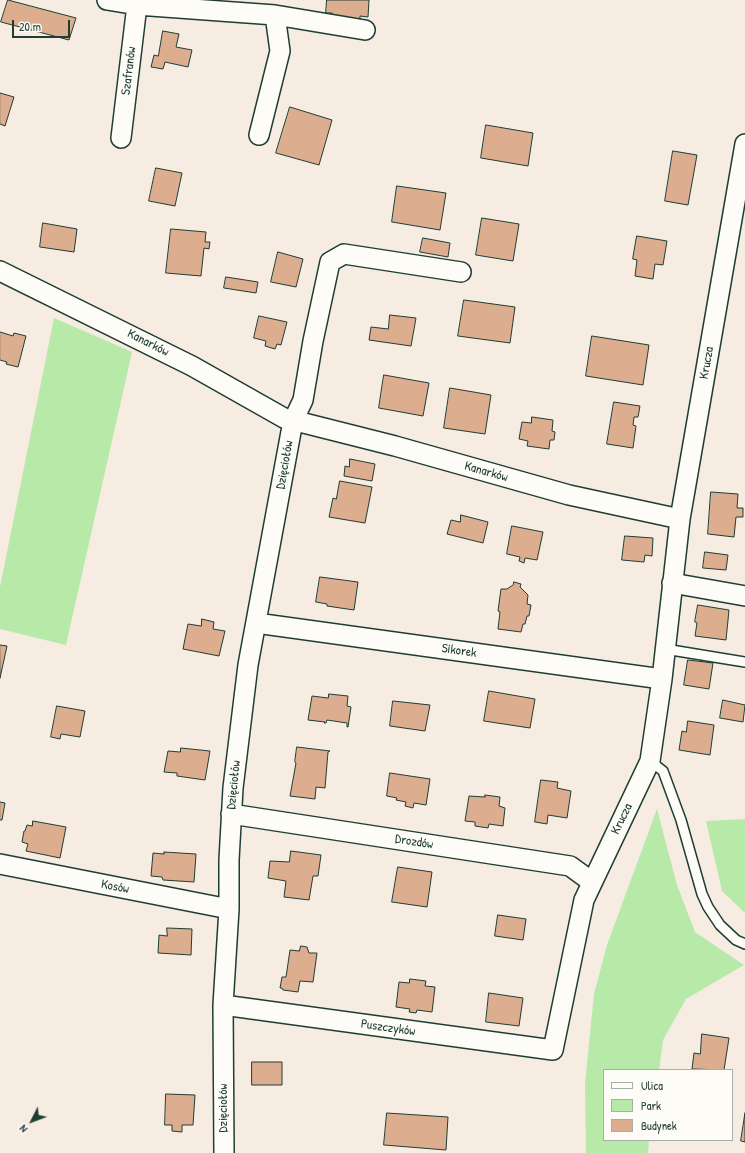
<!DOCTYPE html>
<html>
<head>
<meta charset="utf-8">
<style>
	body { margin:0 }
	#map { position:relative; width:745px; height:1153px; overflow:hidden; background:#f6ece2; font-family:"Patrick Hand",sans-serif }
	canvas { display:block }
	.legend { position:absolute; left:603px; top:1069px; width:130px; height:72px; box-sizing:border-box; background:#fdfcf7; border:1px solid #a4b0a9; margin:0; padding:5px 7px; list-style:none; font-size:12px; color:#1f3d34 }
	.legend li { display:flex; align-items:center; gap:8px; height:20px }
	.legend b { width:20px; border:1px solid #a4b0a9 }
	.north { position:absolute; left:12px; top:1101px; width:40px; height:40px; -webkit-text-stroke:3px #fdfcf7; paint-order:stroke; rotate:228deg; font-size:11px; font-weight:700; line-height:16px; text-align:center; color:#1f3d34 }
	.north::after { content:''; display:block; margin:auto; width:14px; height:18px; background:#1f3d34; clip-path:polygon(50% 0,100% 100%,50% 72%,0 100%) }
	.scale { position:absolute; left:12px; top:20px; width:58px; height:18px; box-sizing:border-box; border:2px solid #1f3d34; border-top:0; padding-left:5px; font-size:12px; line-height:14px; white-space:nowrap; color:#1f3d34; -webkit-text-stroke:3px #fdfcf7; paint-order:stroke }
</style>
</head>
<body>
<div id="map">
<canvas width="745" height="1153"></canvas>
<ul class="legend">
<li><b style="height:5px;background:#fdfcf7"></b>Ulica</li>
<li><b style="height:11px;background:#b7e9a9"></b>Park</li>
<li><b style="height:11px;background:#dcad8e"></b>Budynek</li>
</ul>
<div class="north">N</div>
<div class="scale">20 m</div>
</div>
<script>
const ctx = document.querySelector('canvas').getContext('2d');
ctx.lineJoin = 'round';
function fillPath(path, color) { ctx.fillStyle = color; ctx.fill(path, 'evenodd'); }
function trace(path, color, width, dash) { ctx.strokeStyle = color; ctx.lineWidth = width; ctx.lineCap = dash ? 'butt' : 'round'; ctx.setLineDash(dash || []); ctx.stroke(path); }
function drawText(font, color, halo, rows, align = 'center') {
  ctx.font = font + ' "Patrick Hand",sans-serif'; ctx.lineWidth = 3.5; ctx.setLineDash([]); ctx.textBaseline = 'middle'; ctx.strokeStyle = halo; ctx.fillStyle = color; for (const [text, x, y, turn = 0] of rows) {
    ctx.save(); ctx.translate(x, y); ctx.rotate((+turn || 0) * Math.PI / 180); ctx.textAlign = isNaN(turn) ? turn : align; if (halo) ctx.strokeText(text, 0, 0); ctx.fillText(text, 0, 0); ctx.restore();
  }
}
const green = new Path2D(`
	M54 318 132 352 66 645 0 629V587Z
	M657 809 677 885 695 932 744 965 686 999 663 1040 659 1070H604V1140H649L648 1153H586L585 1084 594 994 607 945Z
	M745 819V913L722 891 706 821Z`);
const building = new Path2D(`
	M8 0 76 18 69 40 1 22Z
	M327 0H369L368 17 360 16V21L332 19V13H326Z
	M163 31 179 34 176 47 192 50 188 67 165 62 163 69 151 67 154 55 158 56Z
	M0 93 14 97 5 126 0 124Z
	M290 107 332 120 319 165 276 153Z
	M486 125 533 133 528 166 481 158Z
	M673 151 697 155 688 205 665 201Z
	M156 168 182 173 175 206 149 201Z
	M397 186 446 193 440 230 392 222Z
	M482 218 519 224 513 261 476 255Z
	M43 223 77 229 74 252 40 247Z
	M171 229 206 232 205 242H210L209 249 204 248 201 276 166 273Z
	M637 236 667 241 663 265 655 264 653 279 635 276 637 260 633 259Z
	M423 238 450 243 448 257 420 252Z
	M278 252 303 259 296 287 271 282Z
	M226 277 258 282 256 293 224 288Z
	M464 300 515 307 510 343 458 336Z
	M390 315 416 318 411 346 369 340 371 327 388 329Z
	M259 316 287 322 281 345 277 344 275 349 265 346 266 341 254 338Z
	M0 332 13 336 14 333 26 336 18 367 6 364 7 362 0 360Z
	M592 336 649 345 643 385 586 376Z
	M384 375 429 383 423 416 379 408Z
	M450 388 491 395 485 434 444 428Z
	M614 402 640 406 638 417H634L633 425 636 426 633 448 607 444Z
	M532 417 553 420 552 431 555 432 554 440H550L549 449 527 446 528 441 519 439 522 422 531 423Z
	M350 459 375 464 372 481 344 476 345 466 349 467Z
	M340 481 372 487 365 523 329 517 333 498 336 499Z
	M711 492 738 494 737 508H743V517H736L734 537 708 534Z
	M461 515 488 522 483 543 447 534 451 520 460 522Z
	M512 526 543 532 537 560 525 558 524 563 519 561 520 557 507 554Z
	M625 536 653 538 652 556 645 555 644 562 622 560Z
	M705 552 728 555 726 570 703 568Z
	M320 577 358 582 354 610 327 606V604L316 602Z
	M514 582 521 584 520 587 528 595 527 604 531 605 529 616H527L525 624H523L521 632 498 629 500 612 498 611 501 589H507L513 585Z
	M698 605 729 610 726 640 695 636 697 623 695 622Z
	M202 619 214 622 213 629 225 631 219 656 183 649 188 624 201 626Z
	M0 645 7 646 0 678Z
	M688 660 713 663 709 689 684 685Z
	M489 691 535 699 530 728 484 721Z
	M329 694 348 696 347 706 351 707 348 727H347V723L327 720 326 723H324L325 722 308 720 312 696 328 698Z
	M723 700 745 705 743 722 720 718Z
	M393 701 430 705 425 731 390 726Z
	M57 706 85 711 80 737 61 734 60 739 51 737Z
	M688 721 714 725 710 755 679 750 682 731 686 732Z
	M297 747 330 751 328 752 325 788 316 787 315 799 290 796 296 763 295 762Z
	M181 748 210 751 205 780 177 776V773L164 772 168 751 180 752Z
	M390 773 430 779 426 805 414 803 413 808 405 806 406 802 396 800 397 798 387 796Z
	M541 780 558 782 557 788 571 791 567 818 548 815 547 824 535 822Z
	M485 795 500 797 499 806 505 808 503 826 489 824 488 828 475 826V822L465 821 469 796 485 797Z
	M0 802 5 803 2 820H0Z
	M33 821 66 827 60 858 26 851 28 844 22 842 24 831H25L27 825 32 826Z
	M291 851 321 855 318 876H313L309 900 284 897 286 881 268 878 270 861 289 862Z
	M164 852 196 854 194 882 163 880 162 877 151 876 153 853 164 854Z
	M398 867 432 872 427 907 392 902Z
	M498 915 526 919 523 940 495 936Z
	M167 928 192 929 191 955 158 953 159 935 167 936Z
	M301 946 307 947 309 953H317L313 982 300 981 298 992 283 990 282 988H280L282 977H286L290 950 299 951Z
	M410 979 426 981 425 986 435 987 432 1012 417 1010 416 1013 409 1012 410 1009 396 1007 399 982 409 983Z
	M489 993 523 998 519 1026 486 1022Z
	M702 1034 729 1038 724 1070 692 1069 694 1053 700 1054Z
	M252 1062H282V1085H252Z
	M166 1094 195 1095 193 1125H182V1132L172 1131V1125H165Z
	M387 1113 448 1117 446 1150 384 1145Z
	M745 1113V1142L741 1141Z`);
const lane = new Path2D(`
	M665 649 745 662
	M650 761 663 771 681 820 702 894 708 907 720 925 736 940 745 944`);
const street = new Path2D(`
	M107 0 137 5 121 138
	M137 5 275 15 365 30
	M259 135 280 51 275 15
	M0 271 192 366 284 418 395 446 569 495 680 519
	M672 583 745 596
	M256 623 662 679
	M231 814 570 866 592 882
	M0 864 229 909
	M223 1005 553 1050 584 900 650 761 662 679 680 519 745 144
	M224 1153 223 1005 229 909V860L233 788 248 665 293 421 303 400 313 341 330 262 344 254 461 272`);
const streetNames = [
	["Szafranów",129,71,-83],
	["Kanarków",148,343,27],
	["Krucza",707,363,-80],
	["Dzięciołów",285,465,-80],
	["Kanarków",486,472,16],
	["Sikorek",459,651,8],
	["Dzięciołów",234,785,-84],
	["Krucza",622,819,-64],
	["Drozdów",414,842,9],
	["Kosów",115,887,11],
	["Puszczyków",388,1028,8],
	["Dzięciołów",224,1108,-90]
];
fillPath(green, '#b7e9a9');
fillPath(building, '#dcad8e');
trace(building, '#1f3d34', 1);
trace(lane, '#1f3d34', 12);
trace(street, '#1f3d34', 22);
trace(lane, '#fdfcf7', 9);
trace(street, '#fdfcf7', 19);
drawText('13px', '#1f3d34', '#fdfcf7', streetNames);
</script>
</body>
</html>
